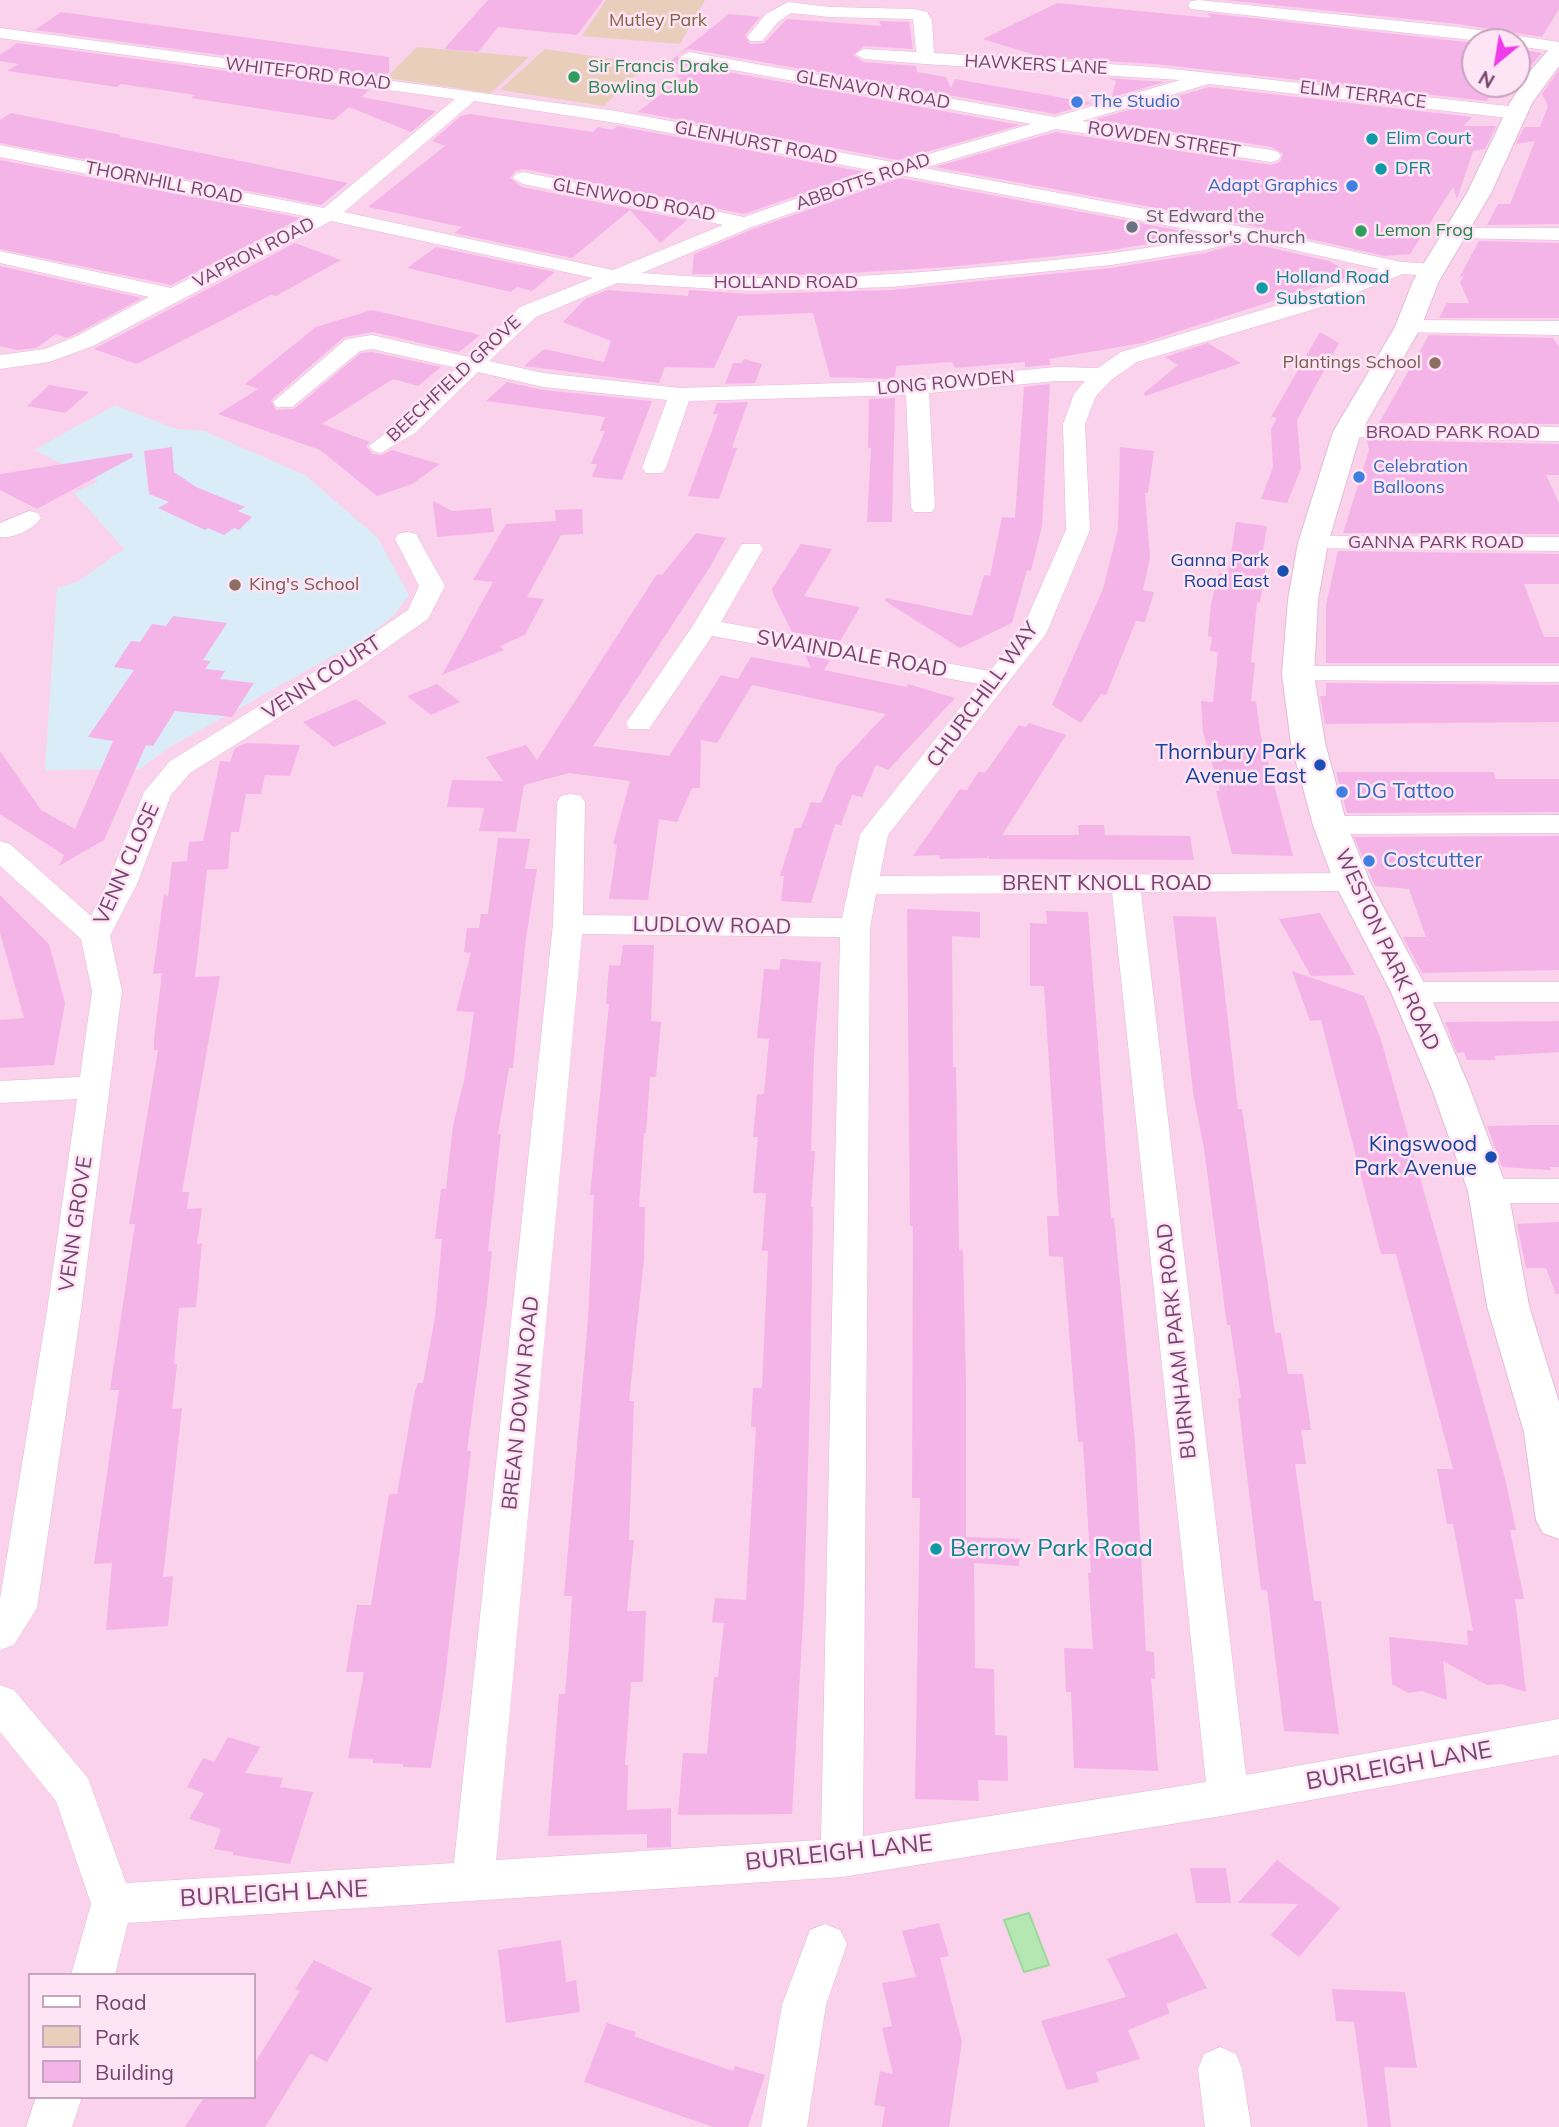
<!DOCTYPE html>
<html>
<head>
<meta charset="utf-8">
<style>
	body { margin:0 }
	#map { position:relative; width:1559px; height:2127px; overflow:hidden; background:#fdddf0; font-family:Mulish,sans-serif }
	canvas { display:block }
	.legend { position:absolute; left:28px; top:1973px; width:228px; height:126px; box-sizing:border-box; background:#ffe4f5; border:2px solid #c7a4bf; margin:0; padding:9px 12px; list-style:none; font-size:21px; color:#73456d }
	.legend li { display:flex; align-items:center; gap:14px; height:35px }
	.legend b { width:35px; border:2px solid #c7a4bf }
	.north { position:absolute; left:1461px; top:28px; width:70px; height:70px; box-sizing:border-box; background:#ffe4f5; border:2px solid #c7a4bf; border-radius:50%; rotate:210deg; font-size:19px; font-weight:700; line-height:28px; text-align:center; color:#73456d }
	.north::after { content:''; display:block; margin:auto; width:24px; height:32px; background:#ee3cec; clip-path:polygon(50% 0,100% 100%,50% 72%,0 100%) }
</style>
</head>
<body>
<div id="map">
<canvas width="1559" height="2127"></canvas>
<ul class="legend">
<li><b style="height:9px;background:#fff"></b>Road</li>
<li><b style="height:19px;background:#eacebc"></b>Park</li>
<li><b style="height:19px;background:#f4b4e8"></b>Building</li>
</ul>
<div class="north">N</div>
</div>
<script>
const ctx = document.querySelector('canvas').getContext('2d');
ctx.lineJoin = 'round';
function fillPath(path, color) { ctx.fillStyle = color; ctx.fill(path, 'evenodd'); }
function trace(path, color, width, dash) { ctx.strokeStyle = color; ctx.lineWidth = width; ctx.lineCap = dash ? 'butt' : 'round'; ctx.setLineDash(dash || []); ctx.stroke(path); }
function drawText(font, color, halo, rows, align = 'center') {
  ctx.font = font + ' Mulish,sans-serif'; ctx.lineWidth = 5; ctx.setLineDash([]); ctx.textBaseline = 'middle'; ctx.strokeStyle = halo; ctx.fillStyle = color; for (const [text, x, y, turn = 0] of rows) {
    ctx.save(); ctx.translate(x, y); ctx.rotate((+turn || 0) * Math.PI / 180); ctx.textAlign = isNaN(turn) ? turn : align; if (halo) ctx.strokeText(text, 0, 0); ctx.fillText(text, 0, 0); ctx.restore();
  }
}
const residential = new Path2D(`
	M0 0H1559V2127H0ZM1475 42H1517V84H1475ZM30 1975H254V2097H30Z`);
const education = new Path2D(`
	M115 405 176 429 204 431 305 475 377 537 409 595 395 614 367 637 168 748 140 769 45 770 57 588 77 582 124 549 74 493 98 481 34 450Z`);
const green = new Path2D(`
	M606 0H705L680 44 582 36Z
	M417 47 529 57 491 93 386 78Z
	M545 49 647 64 604 106 500 90Z`);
const water = new Path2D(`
	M1029 1913 1049 1965 1024 1972 1004 1920Z`);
const building = new Path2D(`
	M488 0H603L577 35 498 27 478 52 444 49Z
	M1224 0H1559V9L1542 37 1458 24Z
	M1057 3 1211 18 1207 13 1475 43V84H1502L1486 101 1155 64 1041 57 983 39Z
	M61 12 389 57V72L383 77 35 30Z
	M729 14 760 17 745 35 750 44 764 43 787 19 881 26 879 21 909 22 913 49 864 46 853 55 864 62 916 66 917 72 946 77 951 88 955 79 1092 103 1055 114 689 49 679 54Z
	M17 43 369 90 361 97 436 111 411 132 349 107 334 120 191 98 195 95 121 84 117 87 7 71 18 64 0 61V55Z
	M1517 49 1530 51 1542 53 1528 69 1524 60 1517 68Z
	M678 55 679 59 689 65 1020 125 898 160 638 112 682 78 676 77 689 66 668 63Z
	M1559 70V224L1487 225 1498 204H1510L1535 141 1516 144 1524 127H1540L1548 106 1542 94Z
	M1108 78 1165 82 1112 97 1116 81Z
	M1209 87 1472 117 1463 126H1496L1485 149 1473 151 1457 199 1453 187 1410 254 1385 256 1248 225 935 167 1056 132 1271 165 1280 162 1283 154 1272 147 1094 120Z
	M11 113 121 135 118 136 348 183 321 205 0 143V120Z
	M470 114 593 132 598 127 612 130 618 126 865 172 744 214 524 169 515 171 510 178 522 187 687 220 660 243 630 210 572 258 454 233 462 227 368 207 445 146 432 141 461 116Z
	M0 160 301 218 171 285 0 249Z
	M900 178 1204 235 1105 251 948 267 817 275 692 274 694 254 753 229Z
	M1479 241 1559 243V318H1439L1447 303H1469L1460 282 1464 275 1459 278Z
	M1245 242 1329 261 1354 275 1142 343 1049 359 1051 365 1025 367V362L955 368 952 362 896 366 895 379 830 377 813 313 738 316 714 368 665 367 659 383 524 366 544 349 604 362 611 341 563 322 585 299 608 290 688 296 689 290 751 294 891 290 1111 268 1205 253Z
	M295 243 341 260 276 296 271 295 137 364 94 349Z
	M436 247 555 272 532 291 517 287 511 292 407 268Z
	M0 266 142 298 76 334 66 338 56 334 36 348 17 350 0 346Z
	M372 310 480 335 459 352 373 332 344 337 271 400 276 410 294 409 361 353 372 352 441 367 418 386 393 379 322 424 370 442 366 446 372 454 382 455 392 450 440 464 412 484 377 496 320 450 218 414 258 389 245 384 316 327Z
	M1320 332 1339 343 1297 420 1301 469 1287 503 1261 499 1273 467 1271 429 1277 418 1271 417Z
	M1429 335 1553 338 1559 347V424L1379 423Z
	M1208 343 1241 363 1145 396 1144 393 1178 365 1165 357Z
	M744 359 762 364 755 383 725 384 733 363H742Z
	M507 382 543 390 652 401 622 480 592 477 597 464H591L605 431H600L605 417 486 401Z
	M1050 384 1042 526 1031 571 1027 570 1012 623 960 648 885 601 886 598 972 616 984 575 990 576 1002 517 1015 518 1024 387Z
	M49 385 89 392 65 413 27 406Z
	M895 398 892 522H867L871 448H868L869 399Z
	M748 402 733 444V448H737L719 499 688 496 718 414H713L717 403Z
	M1367 440 1559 444V475H1546L1559 503V534L1343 533 1369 450Z
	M172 447 174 472 196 487 245 507 238 511 252 517 239 530 234 528 224 535 208 528 205 530 158 508 169 502 149 494 144 451Z
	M1120 447 1154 451 1148 493H1145L1150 558 1143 590 1154 592 1145 622 1136 621 1106 695 1101 694 1081 723 1052 705 1103 589 1118 529Z
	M132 453 133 457 37 509 0 490V474Z
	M433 501 452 511 491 508 494 532 437 537Z
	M582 509 583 534 561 535 527 597 544 599 525 635 500 646 504 650 442 675 493 582 473 580 506 524 556 521 555 510Z
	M1236 522 1267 526 1262 558H1267L1260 603 1257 602 1251 662 1255 663 1251 701H1256L1260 732 1293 856 1232 854 1216 791H1220L1203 732 1201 701 1213 702 1218 652 1210 651 1212 637 1208 636 1211 604 1219 573H1228Z
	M696 533 726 538 710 567 593 746 669 756 721 675 738 679 751 657 811 668 805 655 830 660 824 670 906 687 908 684 955 698 888 770 876 765 862 797 852 795 841 825 835 824 811 903 781 901 784 876H780L795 828H801L811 802 821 803 837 766 886 714 752 685 717 743 701 740 700 788H692L677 822 659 819 648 900 609 899 617 845 613 844 630 781 569 773 524 785 516 832 479 831 484 808 447 807 452 780 503 781 486 757 526 745 537 760 657 574 662 575Z
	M801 544 832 549 804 596 860 607 840 641 792 632 774 596 772 589Z
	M1338 551 1559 554V584H1524L1544 637H1559V663H1326V605Z
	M173 616 227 623 203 660 211 661 205 669 225 671 220 679 254 683 232 717 175 711 153 746 146 745 104 840 59 866 64 855 0 814V751L41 810 75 829 113 741 88 737 134 670 114 667 131 641 140 642 152 624 166 626Z
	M1326 683 1559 685V722L1325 724 1320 696H1326Z
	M437 684 460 702 431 715 407 696Z
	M356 699 387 723 334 747 303 722Z
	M1029 723 1066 735 1002 835H1079L1078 825H1104L1105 835 1190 836 1194 860 989 859V855L987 858 940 859 939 855 913 856 960 789 967 790 979 771 985 773 1019 725 1026 727Z
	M246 743 300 745 290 776 265 775 261 794H246L239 832H231L228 869 207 870 195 977 220 976 182 1192H189L187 1209 202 1208 197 1244 202 1243 196 1307 179 1308 174 1364H177L172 1409 182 1408 163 1577 173 1576 168 1626 106 1630 112 1563 94 1564 119 1390H110L135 1224H129L158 1050H154V1039L162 973 153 974 164 894 168 897 172 862 187 861 189 842 203 841 220 761 230 762 235 748Z
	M1336 772H1493L1496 779H1559V812L1347 813Z
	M1559 836V970L1422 973 1403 937H1426L1409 889 1375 886 1354 837Z
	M498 838 530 839 525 869H537L526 938 513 1068H509L498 1134H501L488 1251H492L487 1301 467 1451H471L444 1687 431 1768 403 1767V1764L373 1763V1759L348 1758 364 1672H346L357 1605H371L389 1494H397L415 1391 418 1383H423L435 1317 442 1239H435L441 1189H446L453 1126 465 1076 474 1012 456 1011 471 953 464 952 467 928H479L481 914H488Z
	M0 895 49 944 65 1003 54 1065 0 1068V1020L24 1018 0 933Z
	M907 909 980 912V938L952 936 953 1067H956L959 1250H963L966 1383V1537L1020 1539 1019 1566 974 1563 975 1668 994 1669 995 1735 1007 1736 1008 1781 978 1780 979 1801 915 1799 920 1498H912L913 1226H910Z
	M1046 911 1088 912 1111 1218H1114L1135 1443 1146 1651 1154 1652 1155 1679 1151 1678 1158 1771 1074 1768 1071 1692H1066L1064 1648 1093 1649 1088 1573H1091L1083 1442H1078L1063 1257 1049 1256 1047 1216H1059L1044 986H1030V923L1047 924Z
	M1320 913 1355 975 1311 976 1279 919Z
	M1173 916 1216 917 1238 1109H1242L1275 1333H1281L1288 1374H1303L1311 1430H1301L1306 1464H1295L1314 1601H1321L1339 1734 1284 1731 1267 1590H1261L1242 1435 1238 1398H1241L1230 1325H1227L1204 1148 1193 1092Z
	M623 945H654L651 1021 661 1022 656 1077H650L646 1133H644L639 1207H645L644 1259 629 1401H634L629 1540H634L627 1611H646L643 1682H631L625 1765H628L627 1810 671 1808V1847L647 1848V1834L548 1836 559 1694H565L569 1645 572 1596H564L588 1319 594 1195H590L609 1004H606L609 965 620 966Z
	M781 959 821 962 814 1054 811 1151H815L811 1207H813L810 1397 804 1604 792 1814 678 1815 683 1753 707 1754 714 1677H718L724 1623 712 1622 715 1598 746 1600 756 1427H751L753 1388H762L768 1251H762L766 1193H753L758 1137H753L757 1094H764L769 1039 757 1038 764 969 779 970Z
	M1292 971 1364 996 1381 1040 1505 1478 1516 1530H1510L1524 1599H1515L1526 1692 1501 1684 1487 1685 1443 1661 1447 1700 1422 1691 1408 1693 1392 1684 1389 1637 1468 1645 1467 1630 1473 1631 1453 1524H1447L1437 1469H1453L1396 1254H1381L1321 1020 1310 1021Z
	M1559 1021V1052L1494 1056 1496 1060H1467L1464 1052 1457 1053 1445 1022Z
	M1529 1125H1559V1167H1550L1551 1170 1502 1167 1487 1126Z
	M1559 1222V1294H1556L1546 1268H1526L1517 1224Z
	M228 1737 260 1747 245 1773 283 1778 280 1787 313 1792 290 1864 233 1855V1852L214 1849 221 1829 189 1819 204 1793 187 1787 203 1758 214 1762Z
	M1277 1860 1340 1908 1299 1957 1271 1935 1298 1904 1238 1903Z
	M1190 1868H1226L1231 1903H1196Z
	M939 1923 949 1956 940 1958 962 2042 949 2127H882L885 2107 874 2105 880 2071 893 2074 882 2028 892 2026 882 1983 916 1977 902 1931Z
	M1177 1933 1207 1988 1166 2004 1170 2013 1128 2030 1140 2059 1096 2072 1099 2082 1067 2090 1041 2021 1126 1997 1107 1959Z
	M561 1940 566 1982 576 1980 580 2012 506 2023 498 1950Z
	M314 1960 372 1988 327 2062 310 2054 265 2127H185L204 2097H254V2064L300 1991 295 1989Z
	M1332 1989 1405 1992 1417 2068 1384 2067 1391 2127H1368L1354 2022 1336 2021Z
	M607 2023 636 2032 634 2036 663 2047 733 2071 735 2066 765 2075 748 2127H713L584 2082Z`);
const minor = new Path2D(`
	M1199 0 1458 27 1559 42V52L1517 46V42H1489L1191 9 1188 5 1191 1Z
	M788 2 830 7 914 9 927 12 932 21 934 53 1155 67 1517 107 1526 113 1517 119 1209 84 1082 121 1271 150 1278 152 1281 156 1278 160 1271 162 1056 129 924 168 1248 228 1401 262 1433 264 1443 270 1433 276 1403 274 1318 308 1137 362 1111 380 1096 396 1085 424 1090 530 1046 634 888 835 880 876 1352 873 1362 876 1367 882 1362 888 1352 891 1141 892 1246 1775 1559 1719V1755L1228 1815 842 1877 128 1923 115 1975H71L91 1904 56 1801 0 1732V1685L14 1690 88 1778 126 1883 454 1863 553 924 557 802 561 796 571 794 581 796 585 802 583 915 842 918 860 834 979 684 712 636 649 729H629L626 723 692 627 742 544H760L763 549 721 622 990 671 1021 632 1066 530 1063 424 1074 394 1085 381H1056L929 393 935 507 932 512H914L911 507 906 395 689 401 666 468 662 473H646L642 468 667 400 543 387 478 372 415 433 381 453 373 451 369 446 399 423 457 368 372 349 360 351 292 407H276L273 402 345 340 353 338 372 335 469 357 520 307 593 278 331 221 93 346 49 362 0 369V355L45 349 77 336 149 297 0 263V251L171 288 309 217 0 157V145L324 208 455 99 0 38V28L616 111 898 163 1031 124 689 62 680 57 689 52 1055 117 1180 80 925 64 864 59 855 54 864 49 916 52 913 19 830 17 791 13 778 22 762 41H750L747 37 766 14ZM474 101 616 123 875 171 744 217 523 172 516 174 513 178 523 184 723 225 613 270 344 212ZM900 175 1218 235C1144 251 1068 259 992 266 876 277 759 283 642 273L752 227ZM1245 239 1379 269 1302 298 1121 352 1098 368 1056 367 907 381 680 388 543 373 489 361 536 317 617 283 751 291 891 287 1111 265 1205 250ZM1112 893 1206 1782 863 1836 870 928 876 894ZM582 934 840 937 821 1840 496 1860Z
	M1455 228H1559V240L1448 238 1445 234 1448 230Z
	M1408 320 1559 321V335L1400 332 1397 327Z
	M1347 425 1559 427V441L1339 437 1335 432 1339 427Z
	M29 511 38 513 41 518C34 529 13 539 0 537V523Z
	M407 532 416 534 445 586 428 619 358 668 190 773 171 795 137 884 110 936 122 991 81 1311 37 1608 14 1645 0 1650V1599L47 1311 77 1099 0 1103V1081L80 1077 92 991 81 939 0 866V841L10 844 91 916 107 884 144 792 170 761 340 656 408 610 419 586 395 539 398 534Z
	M1313 536 1559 537V551L1304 548 1301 543 1304 538Z
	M1298 666H1559V682L1289 680 1285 674 1289 668Z
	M1559 815V833L1330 834 1320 831 1316 825 1320 819 1330 816Z
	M1410 982H1559V1002H1410L1399 999 1395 992 1399 985Z
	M1488 1179H1559V1203H1488L1476 1199 1471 1191 1476 1183Z
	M825 1924 840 1930 847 1944 826 2005 807 2127H761L782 2005 810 1930Z
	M1220 2047 1236 2054 1242 2069 1251 2127H1205L1198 2069 1204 2054Z
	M36 2097H82L72 2127H26Z`);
const tertiary = new Path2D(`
	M1559 45V66L1532 103 1491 193 1439 281 1421 327 1361 432 1328 543 1318 600 1314 674 1325 743 1347 825 1370 882 1429 992 1470 1089 1508 1191 1529 1306 1559 1402V1539L1543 1533 1536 1520 1524 1432 1487 1306 1468 1191 1432 1089 1391 992 1334 882 1313 825 1291 743 1282 674 1288 600 1298 543 1333 432 1395 327 1413 281 1467 193 1510 103 1531 70 1551 47Z`);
const markers = [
	[574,77,7,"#2e9e5b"],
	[1077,102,7,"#3f7fe0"],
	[1372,139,7,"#0f9aa8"],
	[1381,169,7,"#0f9aa8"],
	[1352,186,7,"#3f7fe0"],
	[1132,227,7,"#6b7280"],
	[1361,231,7,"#2e9e5b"],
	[1262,288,7,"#0f9aa8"],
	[1435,363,7,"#8d6e63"],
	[1359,477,7,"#3f7fe0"],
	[1283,571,7,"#1a4fb4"],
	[235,585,7,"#8d6e63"],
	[1320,765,7,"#1a4fb4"],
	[1342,792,7,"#3f7fe0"],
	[1369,861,7,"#3f7fe0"],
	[1491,1157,7,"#1a4fb4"],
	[936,1549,7,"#0f9aa8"]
];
const farParknames = [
	["Mutley Park",658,21]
];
const farStreetnames = [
	["HAWKERS LANE",1036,65,3],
	["WHITEFORD ROAD",308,74,7],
	["GLENAVON ROAD",873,90,10],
	["ELIM TERRACE",1363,95,7],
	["ROWDEN STREET",1164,140,9],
	["GLENHURST ROAD",756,143,11],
	["ABBOTTS ROAD",863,182,-19],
	["THORNHILL ROAD",164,183,11],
	["GLENWOOD ROAD",634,200,11],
	["VAPRON ROAD",254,253,-27],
	["HOLLAND ROAD",786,283],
	["BEECHFIELD GROVE",454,379,-43],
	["LONG ROWDEN",946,383,-5],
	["BROAD PARK ROAD",1453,433],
	["GANNA PARK ROAD",1436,543]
];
const farLeisurenames = [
	["Sir Francis Drake",588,67],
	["Bowling Club",588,88],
	["Lemon Frog",1375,231]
];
const farShopnames = [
	["The Studio",1091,102],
	["Adapt Graphics",1338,186,"right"],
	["Celebration",1373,467],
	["Balloons",1373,488]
];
const farCulturenames = [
	["Elim Court",1386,139],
	["DFR",1395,169],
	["Holland Road",1276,278],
	["Substation",1276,299]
];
const farWorshipnames = [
	["St Edward the",1146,217],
	["Confessor's Church",1146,238]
];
const farEducationnames = [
	["Plantings School",1421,363],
	["King's School",249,585,"left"]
];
const farTransitnames = [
	["Ganna Park",1269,561],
	["Road East",1269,582]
];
const streetNames = [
	["SWAINDALE ROAD",852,654,10],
	["VENN COURT",322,678,-33],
	["CHURCHILL WAY",983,695,-54],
	["VENN CLOSE",127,864,-66],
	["BRENT KNOLL ROAD",1107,884],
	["LUDLOW ROAD",712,926,1],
	["WESTON PARK ROAD",1387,950,65],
	["VENN GROVE",76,1224,-82],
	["BURNHAM PARK ROAD",1177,1341,-96],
	["BREAN DOWN ROAD",521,1403,-84]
];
const transitNames = [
	["Thornbury Park",1306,753],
	["Avenue East",1306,777],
	["Kingswood",1477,1145],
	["Park Avenue",1477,1169]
];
const shopNames = [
	["DG Tattoo",1356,792],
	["Costcutter",1383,861]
];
const nearCulturenames = [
	["Berrow Park Road",950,1549]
];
const nearStreetnames = [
	["BURLEIGH LANE",1399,1766,-10],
	["BURLEIGH LANE",839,1853,-6],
	["BURLEIGH LANE",274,1894,-3]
];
fillPath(residential, '#fad2ec');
fillPath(education, '#dbecf9');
fillPath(green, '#eacebc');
fillPath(water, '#b5e7b2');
trace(water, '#9bd998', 2);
fillPath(building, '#f4b4e8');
trace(minor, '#e3bcd9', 1);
trace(tertiary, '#e3bcd9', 2);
fillPath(minor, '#fff');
fillPath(tertiary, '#fff');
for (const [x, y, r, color] of markers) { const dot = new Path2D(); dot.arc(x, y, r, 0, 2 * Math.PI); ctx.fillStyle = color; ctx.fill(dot); trace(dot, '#ffe4f5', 2.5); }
drawText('18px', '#866342', '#ffe4f5', farParknames);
drawText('18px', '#73456d', '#ffe4f5', farStreetnames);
drawText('18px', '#27864d', '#ffe4f5', farLeisurenames, 'left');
drawText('18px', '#366cbe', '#ffe4f5', farShopnames, 'left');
drawText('18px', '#0d838f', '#ffe4f5', farCulturenames, 'left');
drawText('18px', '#5b616d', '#ffe4f5', farWorshipnames, 'left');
drawText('18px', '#785e54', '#ffe4f5', farEducationnames, 'right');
drawText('18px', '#164399', '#ffe4f5', farTransitnames, 'right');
drawText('21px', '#73456d', '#ffe4f5', streetNames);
drawText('21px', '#164399', '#ffe4f5', transitNames, 'right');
drawText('21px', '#366cbe', '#ffe4f5', shopNames, 'left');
drawText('24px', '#0d838f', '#ffe4f5', nearCulturenames, 'left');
drawText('24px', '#73456d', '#ffe4f5', nearStreetnames);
</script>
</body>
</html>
